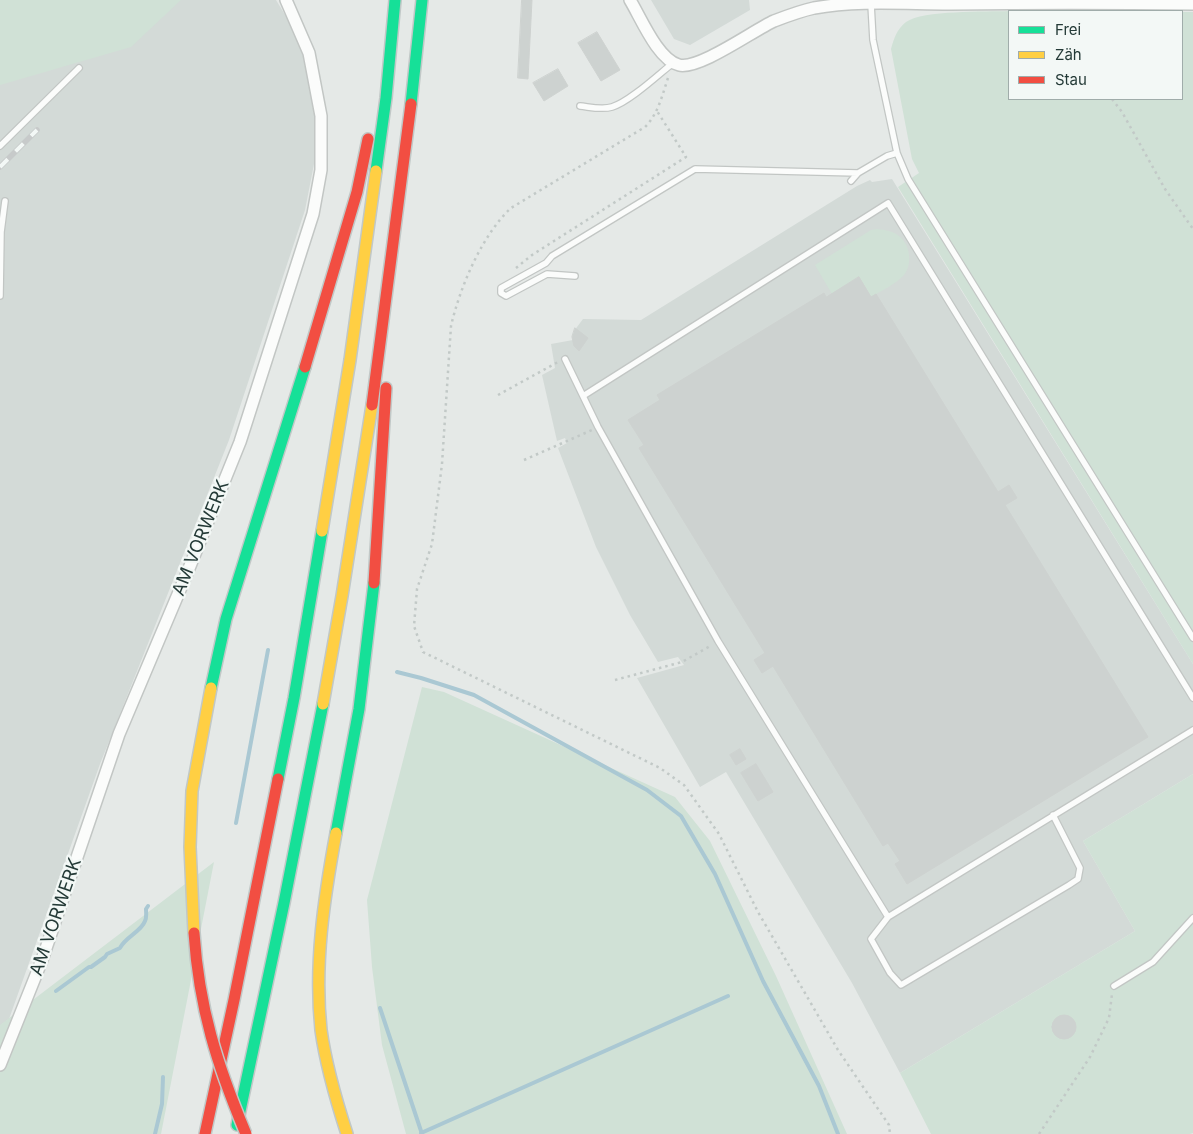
<!DOCTYPE html>
<html>
<head>
<meta charset="utf-8">
<style>
	body { margin:0 }
	#map { position:relative; width:1193px; height:1134px; overflow:hidden; background:#e5e9e7; font-family:Inter,sans-serif }
	canvas { display:block }
	.legend { position:absolute; left:1008px; top:10px; width:175px; height:90px; box-sizing:border-box; background:#f3f8f6; border:1px solid #a0acaa; margin:0; padding:6px 9px; list-style:none; font-size:15px; color:#243a37 }
	.legend li { display:flex; align-items:center; gap:10px; height:25px }
	.legend b { width:25px; border:1px solid #a0acaa }
</style>
</head>
<body>
<div id="map">
<canvas width="1193" height="1134"></canvas>
<ul class="legend">
<li><b style="height:6px;background:#16e098"></b>Frei</li>
<li><b style="height:6px;background:#ffcf43"></b>Zäh</li>
<li><b style="height:6px;background:#f24e42"></b>Stau</li>
</ul>
</div>
<script>
const ctx = document.querySelector('canvas').getContext('2d');
ctx.lineJoin = 'round';
function fillPath(path, color) { ctx.fillStyle = color; ctx.fill(path, 'evenodd'); }
function trace(path, color, width, dash) { ctx.strokeStyle = color; ctx.lineWidth = width; ctx.lineCap = dash ? 'butt' : 'round'; ctx.setLineDash(dash || []); ctx.stroke(path); }
function drawText(font, color, halo, rows, align = 'center') {
  ctx.font = font + ' Inter,sans-serif'; ctx.lineWidth = 4.5; ctx.setLineDash([]); ctx.textBaseline = 'middle'; ctx.strokeStyle = halo; ctx.fillStyle = color; for (const [text, x, y, turn = 0] of rows) {
    ctx.save(); ctx.translate(x, y); ctx.rotate((+turn || 0) * Math.PI / 180); ctx.textAlign = isNaN(turn) ? turn : align; if (halo) ctx.strokeText(text, 0, 0); ctx.fillText(text, 0, 0); ctx.restore();
  }
}
const built = new Path2D(`
	M0 0H276L290 23 303 56 315 119 314 164 305 210 229 440 100 764 9 1019 0 1026Z
	M651 0H749L750 10 690 45 674 39Z
	M892 179 1193 664V774L1083 841 1135 931 900 1073 852 983 726 772 700 787 637 678 684 665 678 657 658 662 630 615 596 547 558 448 567 443 565 438 557 441 542 375 555 368 551 344 573 340 574 331 583 319 641 320 857 186 870 180 872 182Z`);
const green = new Path2D(`
	M0 0H181L131 47 0 85Z
	M1009 11V99H1182V12H1193V664L898 187 919 173 912 159 891 49C894 38 897 29 906 22 923 10 986 12 1009 11Z
	M877 229C885 230 893 231 899 236 910 244 913 264 904 275 896 284 881 291 871 297L859 277 832 294 815 265 871 230Z
	M422 687 444 692 675 797 710 841 776 976 847 1134H406L382 1045 372 967 367 900Z
	M1193 774V1133L1190 1134H931L900 1073 1135 931 1083 841Z
	M214 862 161 1134H0V1025Z`);
const stream = new Path2D(`
	M397 672 421 678 474 695 647 790 681 816 715 874 763 981 819 1086 838 1134
	M236 823 268 650
	M56 991 89 967H91L105 957 107 954 120 948C125 937 141 932 145 921 147 917 146 913 146 909L148 906
	M380 1008 422 1134
	M421 1133 728 996
	M155 1134 162 1104 163 1077`);
const building = new Path2D(`
	M522 0H532L528 79 518 78Z
	M597 32 620 70 601 81 578 43Z
	M558 69 568 86 544 101 533 83Z
	M859 277 871 297 876 294 998 492 1009 485 1017 498 1005 505 1148 737 907 884 895 864 900 861 888 843 883 846 773 666 762 673 754 660 765 653 639 448 644 445 628 420 660 400 657 395 824 293 826 297Z
	M575 328 588 338 579 351 574 346 572 337Z
	M740 749 746 759 736 765 730 755Z
	M756 764 773 792 758 801 741 773Z
	M1052 1027a12 12 0 1 1 24 0a12 12 0 1 1-24 0Z`);
const path = new Path2D(`
	M668 78C662 96 658 114 645 127L511 208C482 235 460 287 451 326L442 464 432 544 417 589 414 626 423 652 660 768 684 785 719 834 758 912 838 1050 889 1125 890 1134
	M1112 99 1122 112 1165 189 1193 229
	M516 268 532 255 686 157 657 111
	M498 395 558 362
	M524 460 592 430
	M615 680 682 662 712 645
	M1039 1134 1090 1057 1109 1018 1112 994`);
const lane = new Path2D(`
	M871 4 873 40 897 153 908 179 1193 638
	M580 106C590 107 602 110 612 107 629 102 658 75 673 63
	M0 146 79 68
	M851 181 858 173
	M575 276 547 274 506 296 501 293V288L546 263 552 256 695 169 858 173 887 156 897 153
	M0 296 1 232 5 201
	M565 359 598 427 718 641 888 917 1193 730
	M583 396 888 203 1193 698
	M888 917 871 939 890 973 901 985 1069 885 1078 879 1080 868 1053 815
	M1114 986 1153 962 1193 918`);
const street = new Path2D(`
	M630 0C641 18 658 60 679 65 699 70 754 30 774 21 787 16 800 11 814 8 858 0 906 4 950 4 1031 3 1112 3 1193 4
	M0 1065 42 960 119 734 190 566 240 442 313 214 321 170V116L309 53 286 0`);
const fast = new Path2D(`
	M411 104 422 0
	M376 171 386 98 395 0
	M211 688 226 619 305 367
	M278 779 294 698 322 531
	M336 833 359 709 374 583
	M237 1125 284 903 323 704`);
const slow = new Path2D(`
	M322 531 350 360 376 171
	M323 704 342 596 372 405
	M336 833C324 898 314 964 321 1030 326 1066 336 1100 347 1134
	M194 933 190 847 192 791 211 688`);
const jam = new Path2D(`
	M305 367 357 192 368 139
	M372 405 411 104
	M374 583 386 388
	M205 1134 234 1000 278 779`);
const rail = new Path2D(`
	M0 167 37 130`);
const jamBridge = new Path2D(`
	M194 933C199 1008 217 1065 246 1134`);
const streetNames = [
	["AM VORWERK",201,538,-68],
	["AM VORWERK",56,917,-71]
];
fillPath(built, '#d3dad7');
fillPath(green, '#d0e1d6');
trace(stream, '#aac8d3', 4);
fillPath(building, '#cdd2d0');
trace(building, '#ced2d0', 1);
trace(lane, '#c2c6c4', 8);
trace(street, '#c2c6c4', 14);
trace(fast, '#c1c8c7', 14);
trace(slow, '#c1c8c7', 14);
trace(jam, '#c1c8c7', 14);
trace(path, '#c2c9c7', 2.5, [2.5, 4]);
trace(lane, '#fbfcfb', 5.5);
trace(street, '#fbfcfb', 11);
trace(fast, '#16e098', 11);
trace(slow, '#ffcf43', 11);
trace(jam, '#f24e42', 11);
trace(rail, '#c7caca', 5.5);
trace(rail, '#f3f8f6', 4, [11]);
trace(jamBridge, '#c1c8c7', 14, []);
trace(jamBridge, '#f24e42', 11);
drawText('18px', '#243a37', '#f3f8f6', streetNames);
</script>
</body>
</html>
